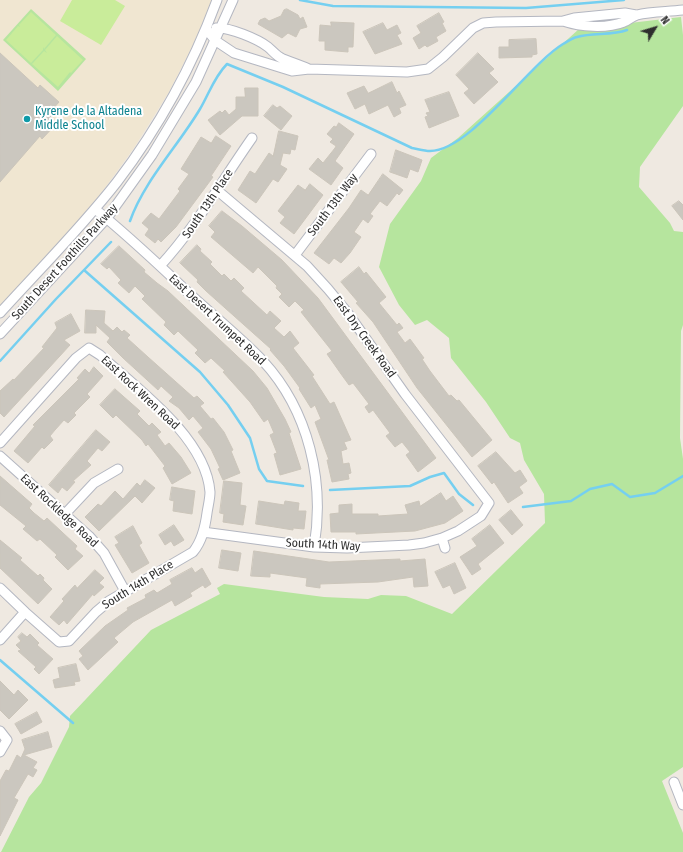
<!DOCTYPE html>
<html>
<head>
<meta charset="utf-8">
<style>
	body { margin:0 }
	#map { position:relative; width:683px; height:852px; overflow:hidden; background:#efe9e1; font-family:"Fira Sans Condensed",sans-serif }
	canvas { display:block }
	.north { position:absolute; left:635px; top:8px; width:40px; height:40px; -webkit-text-stroke:3px #fff; paint-order:stroke; rotate:52deg; font-size:11px; font-weight:700; line-height:16px; text-align:center; color:#2e2e2e }
	.north::after { content:''; display:block; margin:auto; width:14px; height:18px; background:#2e2e2e; clip-path:polygon(50% 0,100% 100%,50% 72%,0 100%) }
</style>
</head>
<body>
<div id="map">
<canvas width="683" height="852"></canvas>
<div class="north">N</div>
</div>
<script>
const ctx = document.querySelector('canvas').getContext('2d');
ctx.lineJoin = 'round';
function fillPath(path, color) { ctx.fillStyle = color; ctx.fill(path, 'evenodd'); }
function trace(path, color, width, dash) { ctx.strokeStyle = color; ctx.lineWidth = width; ctx.lineCap = dash ? 'butt' : 'round'; ctx.setLineDash(dash || []); ctx.stroke(path); }
function drawText(font, color, halo, rows, align = 'center') {
  ctx.font = font + ' "Fira Sans Condensed",sans-serif'; ctx.lineWidth = 4; ctx.setLineDash([]); ctx.textBaseline = 'middle'; ctx.strokeStyle = halo; ctx.fillStyle = color; for (const [text, x, y, turn = 0] of rows) {
    ctx.save(); ctx.translate(x, y); ctx.rotate((+turn || 0) * Math.PI / 180); ctx.textAlign = isNaN(turn) ? turn : align; if (halo) ctx.strokeText(text, 0, 0); ctx.fillText(text, 0, 0); ctx.restore();
  }
}
const education = new Path2D(`
	M0 0H212L197 37 169 92 134 148 86 214 0 308Z`);
const green = new Path2D(`
	M31 9 86 59 58 91 3 40Z
	M681 17 683 35V106L640 167 639 187 670 223 674 231 683 232V325L681 331 680 438 683 459V767L662 781 683 833V852H1L29 797 41 783 69 727 70 716 151 630 220 594 217 588 224 584 324 597 368 599 381 595 406 596 452 614 545 523 544 494 524 460 520 443 510 438 486 402 451 358 449 338 427 320 415 325 399 305 379 267 390 224 421 181 431 158 458 138 579 29Z`);
const pitch = new Path2D(`
	M72 0H115L125 6 101 45 60 21Z
	M31 12 56 35 44 49 43 47V50L31 63 6 40 18 26 20 27 19 25Z
	M57 36 83 60 71 73 70 72 58 87 32 64 44 51 47 53 45 50Z`);
const stream = new Path2D(`
	M300 0 333 6 526 8 624 0
	M130 221C144 181 178 146 200 109 209 94 214 77 227 64L283 87 412 148C418 149 424 151 430 151 470 151 527 66 563 44 567 42 572 38 577 37 593 32 611 36 627 30
	M84 270 200 372 228 405 250 438 259 469 267 481 303 486
	M0 361 56 299 111 242
	M330 490 410 486 430 477 444 473 459 494 473 505
	M523 507 571 501 590 489 612 484 630 497 655 493 683 476
	M0 660 73 723`);
const building = new Path2D(`
	M287 9 298 15 300 19 303 17 307 27 300 29 296 37 288 33 282 38 258 24 260 20 265 18 269 21 281 16 284 10Z
	M439 13 444 22 442 23 446 31 436 37 438 41 427 47 425 45 419 49 413 38 421 33 417 26Z
	M331 22 354 23 353 47H348V52L325 50V41H319L320 25 331 26Z
	M383 23 387 30 397 25 401 33 397 35 402 44 375 54 363 32Z
	M536 39 537 54 532 55V57L499 58V47H509V40Z
	M0 53 38 88 40 85 59 102 51 111 52 112 50 116 57 123 42 139 40 136 0 182Z
	M478 53 494 69 489 73 498 82 474 104 464 93 469 89 456 75Z
	M392 82 397 93 399 91 406 105 399 108 401 113 394 117 388 105 369 114 365 104 355 109 347 93 364 86 368 93Z
	M245 88H258V116H242L220 135 208 120 220 111 222 113 225 110 229 115 236 109V97H245Z
	M449 92 459 116 429 128 425 117 428 116 426 113 430 112 425 100Z
	M273 105 277 108 280 106 292 116 281 130 264 116Z
	M339 123 354 134 335 161 343 168 331 185 309 169 318 158 323 163 335 148 336 146 330 142 333 139 327 134 334 126 336 127Z
	M279 131 298 136 295 150 291 149 290 154 283 153 280 165 287 169 278 182 273 179 256 203 238 190 250 171 255 174 269 153 273 156Z
	M216 136 231 146 211 176 213 177 176 227 161 242 158 239 155 243 145 235 149 229 142 223 151 213 159 219 180 191 178 189 189 174 181 169 201 137 211 143Z
	M396 150 422 160 418 172 410 169 407 178 390 172Z
	M383 174 403 190 399 195 397 193 387 206 380 201 370 214 373 216 368 223 363 219 354 232 361 237 350 253 341 263 334 258 329 264 314 253 349 208 361 190 368 195Z
	M310 184 323 195 294 234 280 223 285 217 278 211 298 185 305 190Z
	M679 201 683 205V220L672 206Z
	M222 211 242 226 282 260 318 298 436 458 418 472 406 455 410 452 402 442 395 447 386 436 390 433 373 410 369 413 365 407 369 404 353 383 349 385 341 374 327 354 332 351 301 312 304 310 295 301 289 307 279 297 282 294 276 288 277 286 258 267 253 273 211 237 215 232 209 226Z
	M197 245 201 249 200 251 212 262 210 264 222 276 224 274 231 281 234 278 244 288 241 291 267 315 270 311 281 321 274 328 284 337 290 331 299 343 293 348 314 375 312 376 330 404 334 402 351 440 344 442 347 449 341 451 343 464 349 463 351 473 348 474 349 479 332 482 327 460H329L315 422 321 419 315 405 311 408 299 389 300 388 284 366 270 350 271 349 206 291 197 282 198 280 180 263Z
	M119 246 145 270 144 272 157 283 168 291 253 371 267 388 285 419 291 432 289 433 301 469 280 475 274 454 277 453 270 435 274 433 268 419 264 422 250 402 223 372 225 371 211 358 205 363 195 353 198 350 178 331 174 335 164 325 166 322 142 299 145 296 135 286 129 293 118 283 121 280 109 267 107 269 101 264Z
	M359 267 364 274 366 272 386 297 379 303 397 325 399 323 403 328 397 332 405 343 410 339 424 358 422 359 430 371 449 396 451 395 457 401 459 400 492 440 472 457 417 388 373 322 356 303 358 302 341 282Z
	M86 310 105 311 104 323 113 331 117 327 122 332 124 330 130 335 127 338 148 357 194 398 197 396 204 403 200 406 211 419 213 418 224 432 233 450 231 451 240 473 223 480 218 469 220 468 211 449 198 432 203 428 193 416 189 420 179 408 169 401 173 397 161 386 158 390 123 358 107 342 110 338 96 325V333H85Z
	M71 314 80 331 64 340 70 345 4 417 0 413V391L13 379 14 380 44 348 42 347 57 328 55 323Z
	M94 367 103 376 87 394 90 397 74 413 76 415 68 423 64 420 55 430 50 436 53 440 44 449 42 447 28 463 14 451 35 426 33 425 79 379 77 378 85 369 89 373Z
	M115 389 140 411 137 414 149 426 152 423 161 432 157 435 165 446 169 443 181 457 191 473 172 484 163 468 165 466 148 444 146 446 142 440 116 415 113 418 100 405Z
	M96 430 110 442 102 451 98 448 87 461 91 465 73 481 75 482 67 491 62 487 58 493 49 485Z
	M496 452 515 473 520 470 527 481 519 487 523 493 508 503 494 482 492 484 478 466Z
	M0 476 32 504 29 508 34 513 44 521 47 518 77 546 75 549 83 556 68 570 55 557 57 555 40 539 37 541 23 529 26 526 0 505Z
	M145 480 155 488 142 503 135 496 99 531 85 517 98 504 101 506 115 491 123 499 137 483 140 486Z
	M224 481 242 483 240 505 246 506 243 525 223 522 224 514 220 513Z
	M172 487 195 491 192 514 173 511 174 501 170 500Z
	M441 493 446 501 453 496 463 511 445 523 415 531 356 534V532H331L330 514 339 513V505L352 504V514H378V516L408 514 405 505 419 501 420 506Z
	M259 501 284 505 285 501 299 503 298 511H306L304 529 293 528V530L256 524Z
	M511 510 523 525 512 535 499 520Z
	M174 525 184 540 174 546 171 541 165 545 159 535Z
	M490 525 504 543 478 564 481 569 472 575 460 557 477 546 472 539Z
	M133 526 142 543 139 545 149 563 132 573 115 545 119 543 115 537Z
	M0 540 22 558 20 560 38 576 40 574 44 578 43 580 52 589 38 604 0 568Z
	M222 550 241 553 238 571 219 568Z
	M254 551 329 562 400 559V561L425 559 428 586 414 587 413 577 378 582 320 584V588L306 586 307 578 270 573V577L251 576Z
	M455 563 466 588 454 594 450 585 443 588 435 572Z
	M192 568 195 573 202 568 211 584 205 588 203 585 190 593 192 596 175 606 172 600 133 622 114 638 118 642 88 670 79 659 83 656 79 651 105 626 128 610 127 608 146 598 145 595 154 590 157 593 172 584 170 580Z
	M95 570 104 578 99 583 104 587 94 596 93 594 67 624 64 620 59 625 50 617 64 601 62 599 75 585 77 588Z
	M22 633 27 637 30 634 39 643 37 645 53 659 39 674 34 669 36 667 18 651 21 650 16 645 21 641 18 637Z
	M76 664 80 681 74 682 75 685 55 688 53 680 60 678 58 668Z
	M0 681 14 695 18 690 28 700 9 719 0 710Z
	M37 712 42 722 21 734 15 724Z
	M48 732 52 747 24 755 37 762 33 768 37 770 33 777 28 774 14 798 18 800 0 836V781L6 770 9 771 17 755 21 758 25 749 22 740Z`);
const minor = new Path2D(`
	M563 21C581 27 606 29 624 22 628 21 632 16 637 15 651 11 668 12 683 10
	M216 28C229 27 258 39 268 47 273 51 276 56 283 59 291 62 300 65 309 69
	M206 29 216 41 234 53 292 71 309 69 407 72 428 69 443 57 473 28 483 23 496 22 563 21 574 18 625 13 636 15
	M95 209C129 236 160 266 192 296 215 317 241 338 263 361 309 411 325 482 314 547
	M295 255 371 154
	M160 266C196 227 221 182 252 138
	M0 313C39 270 81 228 117 182 159 127 193 65 217 0
	M0 334 107 218 152 155 196 82 233 0
	M0 443 76 358 89 348 100 355C138 389 206 438 210 492 210 499 208 506 207 513 205 528 202 541 193 552L109 601 96 612 69 641 59 642 25 612 0 640
	M0 456 89 536 104 553 125 591
	M64 515 94 483 118 469
	M203 532 314 547 347 548 409 545 424 543 442 538 458 531 481 516 489 503 405 394 347 312 328 289 307 266 218 191
	M442 538 445 548
	M0 588 25 612
	M0 731 7 740 0 752
	M674 782 683 805`);
const markers = [
	[27,119,4,"#0f9aa8"]
];
const cultureNames = [
	["Kyrene de la Altadena",35,112],
	["Middle School",35,126]
];
const streetNames = [
	["South 13th Place",208,204,-56],
	["South 13th Way",333,205,-53],
	["South Desert Foothills Parkway",65,262,-48],
	["East Desert Trumpet Road",217,320,43],
	["East Dry Creek Road",364,337,54],
	["East Rock Wren Road",140,393,43],
	["East Rockledge Road",59,511,43],
	["South 14th Way",323,545,3],
	["South 14th Place",138,585,-32]
];
fillPath(education, '#f0e6d1');
fillPath(green, '#b6e59e');
fillPath(pitch, '#c9ec9a');
trace(stream, '#75cff0', 2.5);
fillPath(building, '#cbc7bf');
trace(building, '#cbc5ba', 1);
trace(minor, '#b4b7c1', 11);
trace(minor, '#fff', 9);
for (const [x, y, r, color] of markers) { const dot = new Path2D(); dot.arc(x, y, r, 0, 2 * Math.PI); ctx.fillStyle = color; ctx.fill(dot); trace(dot, '#fff', 1.5); }
drawText('12px', '#0d838f', '#fff', cultureNames, 'left');
drawText('12px', '#2e2e2e', '#fff', streetNames);
</script>
</body>
</html>
